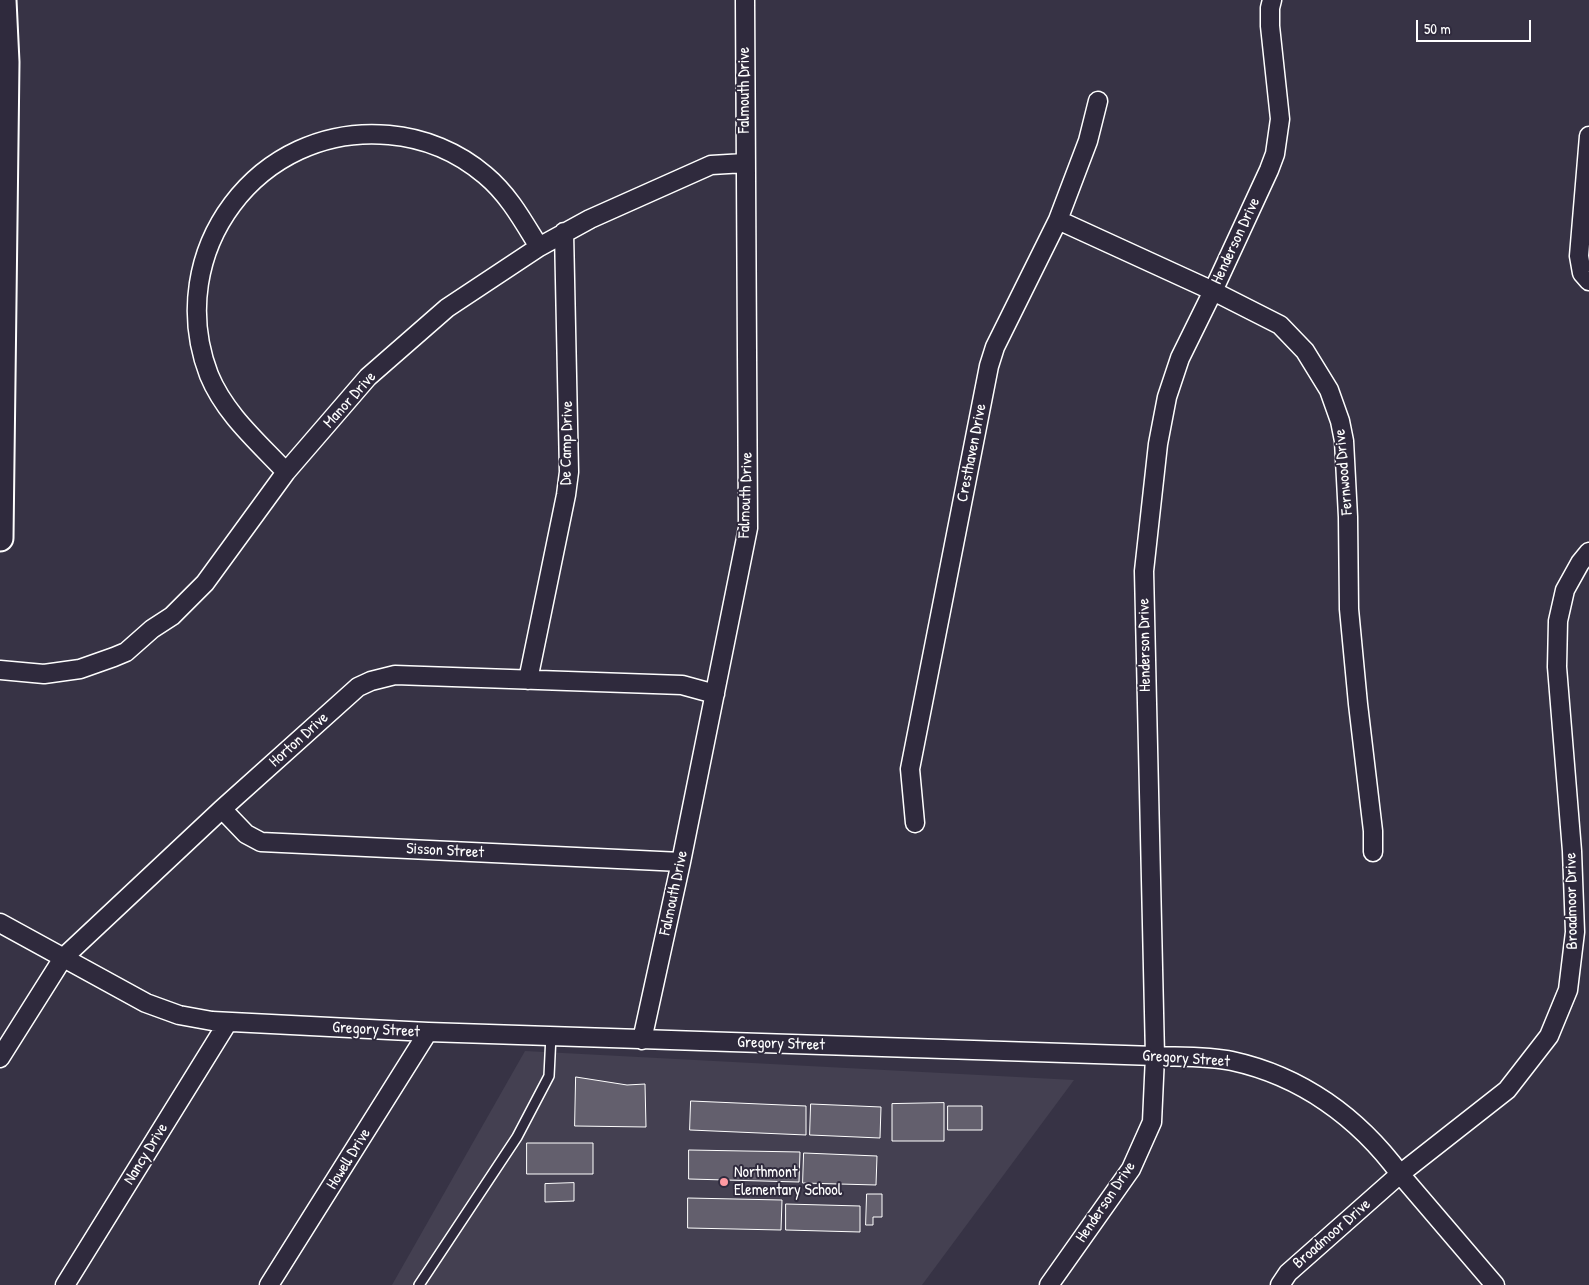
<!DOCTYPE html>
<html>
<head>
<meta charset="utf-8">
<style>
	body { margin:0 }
	#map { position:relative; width:1589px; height:1285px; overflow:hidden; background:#373345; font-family:"Patrick Hand",sans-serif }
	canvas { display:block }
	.scale { position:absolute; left:1416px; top:20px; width:115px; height:22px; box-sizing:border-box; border:2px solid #fff; border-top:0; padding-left:6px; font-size:15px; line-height:18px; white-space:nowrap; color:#fff; -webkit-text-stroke:4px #2f2a3d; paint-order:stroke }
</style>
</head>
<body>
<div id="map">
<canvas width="1589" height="1285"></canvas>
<div class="scale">50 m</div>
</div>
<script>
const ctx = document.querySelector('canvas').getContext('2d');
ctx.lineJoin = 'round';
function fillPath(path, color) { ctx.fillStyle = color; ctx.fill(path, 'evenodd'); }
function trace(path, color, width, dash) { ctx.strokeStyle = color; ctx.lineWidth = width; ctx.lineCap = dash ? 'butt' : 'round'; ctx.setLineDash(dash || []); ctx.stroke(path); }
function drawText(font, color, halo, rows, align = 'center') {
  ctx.font = font + ' "Patrick Hand",sans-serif'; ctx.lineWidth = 4; ctx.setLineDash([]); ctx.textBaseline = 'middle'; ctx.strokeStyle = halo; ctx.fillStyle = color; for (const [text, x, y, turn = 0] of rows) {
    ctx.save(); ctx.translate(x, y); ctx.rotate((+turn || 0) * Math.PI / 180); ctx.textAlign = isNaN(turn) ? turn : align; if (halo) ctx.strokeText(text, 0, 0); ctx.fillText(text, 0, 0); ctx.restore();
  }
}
const built = new Path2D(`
	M525 1051 1074 1080 922 1285H392Z`);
const building = new Path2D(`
	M576 1077 627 1085 645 1084 646 1127 575 1126Z
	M691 1101 806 1106V1135L690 1130Z
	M944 1103V1141H892V1104Z
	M811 1104 881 1107 880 1138 810 1135Z
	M948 1106H982V1130H948Z
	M527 1143H593V1174H527Z
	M689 1150 800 1152 799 1182 689 1179Z
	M804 1153 877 1156 876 1185 803 1183Z
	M574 1183V1201L545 1202V1184Z
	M867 1194H882V1217H873V1225H866Z
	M688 1198 782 1200 781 1230 688 1228Z
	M786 1204 860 1206V1232L786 1230Z`);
const lane = new Path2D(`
	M419 1285 517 1137 549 1076 551 1035`);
const street = new Path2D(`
	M1589 136 1579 256 1582 273 1589 281
	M1058 220 1213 291 1280 325 1305 351 1329 390 1340 421 1344 441 1348 517 1349 609 1358 704 1373 831V852
	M286 472C258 442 225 414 209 375 162 252 258 123 389 135 424 138 458 152 485 175 509 195 523 221 539 247
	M0 670 44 674 80 669 114 657 126 652 152 629 172 616 205 583 286 472 368 377 447 308 539 247 590 219 711 165 745 163
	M528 680 566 495 569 472 564 232
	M222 809 246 834 261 842 681 862
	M915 823 910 769 989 366 995 347 1058 220 1088 141 1098 101
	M0 923 146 1003 179 1015 212 1021 428 1032 1155 1056C1179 1057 1209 1056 1232 1061 1301 1076 1358 1117 1400 1174L1495 1285
	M642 1040 681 862 748 528 745 0
	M0 1058 63 958 222 809 358 687 371 681 395 675 682 685 715 694
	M65 1285 228 1022
	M269 1285 428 1032
	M1049 1285 1131 1169 1152 1122 1155 1056 1144 571 1158 444 1167 397 1180 358 1213 291 1269 170 1275 154 1280 119 1270 26V8L1272 0
	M1280 1285 1288 1273 1400 1174 1507 1090 1549 1036 1568 990 1575 932 1572 851 1557 667 1558 621 1565 590 1580 563 1589 552`);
const secondary = new Path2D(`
	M0 538 6 62 3 0`);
const markers = [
	[724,1182,5,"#ff9aa2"]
];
const streetNames = [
	["Falmouth Drive",745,90,-90],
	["Henderson Drive",1236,241,-65],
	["Manor Drive",350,400,-48],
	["De Camp Drive",567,443,-89],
	["Cresthaven Drive",972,453,-79],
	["Fernwood Drive",1344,472,-95],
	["Falmouth Drive",746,495,-88],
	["Henderson Drive",1145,645,-91],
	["Horton Drive",299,740,-42],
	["Sisson Street",445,851,3],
	["Falmouth Drive",674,893,-78],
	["Broadmoor Drive",1572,901,-91],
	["Gregory Street",376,1030,3],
	["Gregory Street",781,1044,2],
	["Gregory Street",1186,1059,4],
	["Nancy Drive",146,1154,-58],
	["Howell Drive",349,1159,-58],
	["Henderson Drive",1106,1202,-56],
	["Broadmoor Drive",1332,1234,-41]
];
const poiNames = [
	["Northmont",734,1173],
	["Elementary School",734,1191]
];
fillPath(built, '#444051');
fillPath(building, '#635f6d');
trace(building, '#fff', 1);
trace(lane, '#fff', 12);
trace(street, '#fff', 21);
trace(secondary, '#fff', 29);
trace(lane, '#2f2a3d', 9);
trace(street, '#2f2a3d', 18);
trace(secondary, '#2f2a3d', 25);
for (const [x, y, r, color] of markers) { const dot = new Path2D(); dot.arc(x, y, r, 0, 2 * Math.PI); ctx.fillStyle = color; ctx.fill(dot); trace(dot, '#2f2a3d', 2); }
drawText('16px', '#fff', '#2f2a3d', streetNames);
drawText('16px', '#fff', '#2f2a3d', poiNames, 'left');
</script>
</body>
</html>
